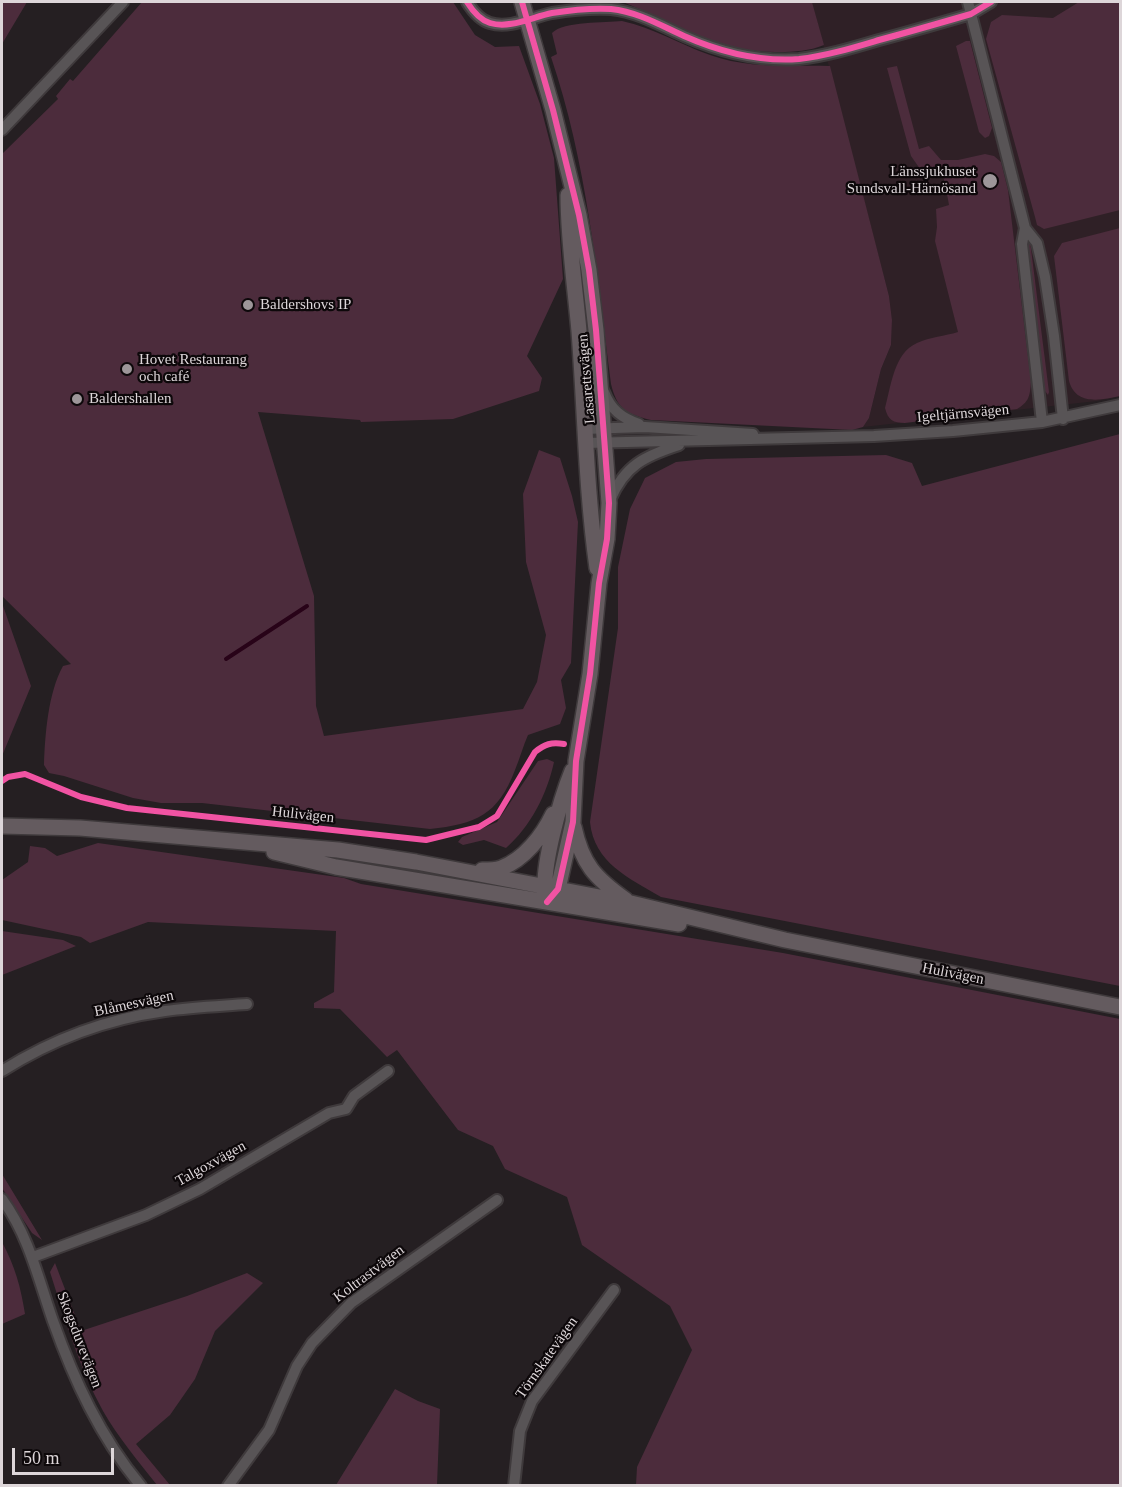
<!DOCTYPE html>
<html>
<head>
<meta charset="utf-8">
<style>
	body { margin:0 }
	#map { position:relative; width:1122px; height:1487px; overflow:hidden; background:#251f22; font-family:Georgia,serif }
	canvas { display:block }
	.frame { position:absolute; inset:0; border:3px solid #ddd6d9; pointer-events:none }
	.scale { position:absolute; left:12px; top:1448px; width:102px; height:27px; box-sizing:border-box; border:3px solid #ddd6d9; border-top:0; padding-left:8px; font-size:18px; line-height:21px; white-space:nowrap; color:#ddd6d9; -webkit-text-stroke:4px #0d080a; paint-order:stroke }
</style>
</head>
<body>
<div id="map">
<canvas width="1122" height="1487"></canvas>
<div class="frame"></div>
<div class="scale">50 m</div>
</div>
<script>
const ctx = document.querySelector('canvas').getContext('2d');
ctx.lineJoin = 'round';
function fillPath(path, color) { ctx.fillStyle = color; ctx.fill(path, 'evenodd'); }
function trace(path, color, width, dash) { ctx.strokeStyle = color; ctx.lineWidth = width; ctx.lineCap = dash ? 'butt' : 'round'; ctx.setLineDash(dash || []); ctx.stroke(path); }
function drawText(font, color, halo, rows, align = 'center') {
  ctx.font = font + ' Georgia,serif'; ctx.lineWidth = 4.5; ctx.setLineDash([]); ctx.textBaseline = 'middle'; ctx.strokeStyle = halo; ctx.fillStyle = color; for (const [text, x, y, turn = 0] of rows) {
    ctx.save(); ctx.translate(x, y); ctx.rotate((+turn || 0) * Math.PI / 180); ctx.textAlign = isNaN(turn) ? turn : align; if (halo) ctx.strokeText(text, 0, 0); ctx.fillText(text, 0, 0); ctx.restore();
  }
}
const built = new Path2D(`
	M812 2H1120V396L1097 401 863 427 869 418 881 369 891 345 892 320 889 296Z`);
const green = new Path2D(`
	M2 2H27L2 44Z
	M142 2H453L475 35 495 47 519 46 540 104 554 158 563 279 527 356 542 378 539 391 453 419 361 422 360 420 258 412 314 596 316 706 324 736 523 709 537 682 546 635 526 562 523 494 539 450 560 458 572 496 578 522 571 663 561 680 566 708 560 724 528 735C523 746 520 758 515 770 498 815 476 824 430 829L202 803H161L133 798 64 776 49 773 44 765C45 735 48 693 63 666L71 664 2 596V154L58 99 56 96 70 79 73 81Z
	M623 2H812L824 45C809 51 795 52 779 52 719 53 677 24 623 2Z
	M1079 2H1120V210L1044 229 1037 225 1035 217 986 39 991 22 1002 15 1053 18Z
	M622 21C654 28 679 44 710 55 748 69 790 65 830 66L889 296 892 320 891 345 881 369 869 418 863 427 852 430 651 420C626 414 617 409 611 384 597 274 587 163 551 57L557 54 552 33C564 21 605 23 622 21Z
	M966 41H970L992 128 989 136 985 138 979 132 956 46Z
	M897 66 919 149 929 146 941 160H958L985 154 994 156 1001 162 1008 190 1031 382C1030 396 1029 402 1017 409L905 423C893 423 888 420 885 408 891 386 894 353 917 343 930 337 945 336 958 332L935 241 937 227 936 209 949 205C947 195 946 185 943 176L929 177 925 176 911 156 887 68Z
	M1120 228V396C1101 400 1076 406 1069 381L1054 256 1062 243Z
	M1030 241 1049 392 1048 395 1045 391 1028 243Z
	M1120 434V986L661 897C629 878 594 863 590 822L618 628V567L630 509 645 478 676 462 706 459 886 455 912 463 922 486Z
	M2 603 31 686 2 756Z
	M547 759 554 762C547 794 531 826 506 848L484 840 463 845 458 842 462 837 497 822 538 761Z
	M98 843 344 878 361 884 783 953 1120 1019V1485H636L637 1467 692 1350 670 1306 582 1245 567 1197 505 1169 493 1146 458 1130 397 1050 387 1057 340 1009 314 1008V1003L334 992 336 931 148 922 90 943 81 937 2 920V880L28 862 30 846 45 848 57 856Z
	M2 931 63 940 76 946 2 975Z
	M2 1173V1174L42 1240 32 1233 2 1188Z
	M2 1242C15 1266 21 1288 25 1314L2 1324Z
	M55 1263 81 1331 187 1296 247 1273 263 1283 215 1331 195 1379 170 1415 136 1444 170 1485H157C138 1461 118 1437 103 1411 79 1368 65 1319 50 1272Z
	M395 1389 418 1401 440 1409 437 1485H336Z`);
const stream = new Path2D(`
	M226 659 307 606`);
const street = new Path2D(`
	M467 2C472 10 480 20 490 23 510 29 532 17 552 13 571 10 592 8 611 9 638 12 660 25 684 36 720 52 758 62 799 59 826 56 852 48 879 40 909 32 940 23 971 14L991 2
	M968 2 1025 228 1037 243 1045 277 1054 336 1063 419
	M2 130 123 2
	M1025 228 1022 244 1042 422
	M604 392C611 410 622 418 639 424
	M584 429 645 427 753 434
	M585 443 874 436 953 431 1042 422 1120 405
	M610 500C625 465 645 456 679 445
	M2 1071C51 1040 107 1019 165 1011 192 1007 220 1006 247 1004
	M2 1199C29 1236 38 1278 53 1321 74 1380 100 1437 141 1486
	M33 1257 146 1215 200 1189 329 1113 346 1109 354 1096 388 1071
	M228 1486 269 1430 297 1366 312 1343 351 1303 497 1200
	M514 1486 520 1431 532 1401 614 1290`);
const secondary = new Path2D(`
	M522 2 553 110 579 215 589 270 596 330 609 503 607 539 599 583 590 674 576 761 573 822 558 889 547 902
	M568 195C568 241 575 286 579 331 585 410 586 490 597 568
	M2 826 80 828 338 850 416 862 631 903 785 940 1120 1007
	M574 827C582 864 595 878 626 900
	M274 852 336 867 679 924
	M482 870C488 870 495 870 501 868 524 860 543 835 553 814
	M546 897C540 870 561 798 572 771`);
const cycleway = new Path2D(`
	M467 2C472 10 480 20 490 23 510 29 532 17 552 13 571 10 592 8 611 9 638 12 660 25 684 36 720 52 758 62 799 59 826 56 852 48 879 40 909 32 940 23 971 14L991 2
	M522 2 553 110 579 215 589 270 596 330 609 503 607 539 599 583 590 674 576 761 573 822 558 889 547 902
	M2 781 8 777 25 774 81 797 127 808 426 840 479 827 497 816 535 752C545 744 551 742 564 744`);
const markers = [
	[990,181,8,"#9d9699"],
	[248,305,6,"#9d9699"],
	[127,369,6,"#9d9699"],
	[77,399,6,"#9d9699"]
];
const poiNames = [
	["Länssjukhuset",976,172,"right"],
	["Sundsvall-Härnösand",976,189,"right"],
	["Baldershovs IP",260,305],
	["Hovet Restaurang",139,360],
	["och café",139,377],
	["Baldershallen",89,399]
];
const streetNames = [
	["Lasarettsvägen",587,379,-95],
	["Igeltjärnsvägen",963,414,-5],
	["Hulivägen",303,815,6],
	["Hulivägen",953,974,11],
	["Blåmesvägen",134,1004,-12],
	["Talgoxvägen",211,1164,-29],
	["Koltrastvägen",369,1274,-37],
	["Skogsduvevägen",79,1340,69],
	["Törnskatevägen",547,1358,-55]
];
fillPath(built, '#2f2026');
fillPath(green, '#4c2c3c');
trace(stream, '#280318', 4);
trace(street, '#3f3a3c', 14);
trace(secondary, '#3f3a3c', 18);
trace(street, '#585456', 10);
trace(secondary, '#645b5f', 15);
trace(cycleway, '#f153a3', 6);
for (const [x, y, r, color] of markers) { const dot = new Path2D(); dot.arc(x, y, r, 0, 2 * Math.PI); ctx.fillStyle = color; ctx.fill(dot); trace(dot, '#0d080a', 2); }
drawText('15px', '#ddd6d9', '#0d080a', poiNames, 'left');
drawText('15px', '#ddd6d9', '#0d080a', streetNames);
</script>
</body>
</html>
